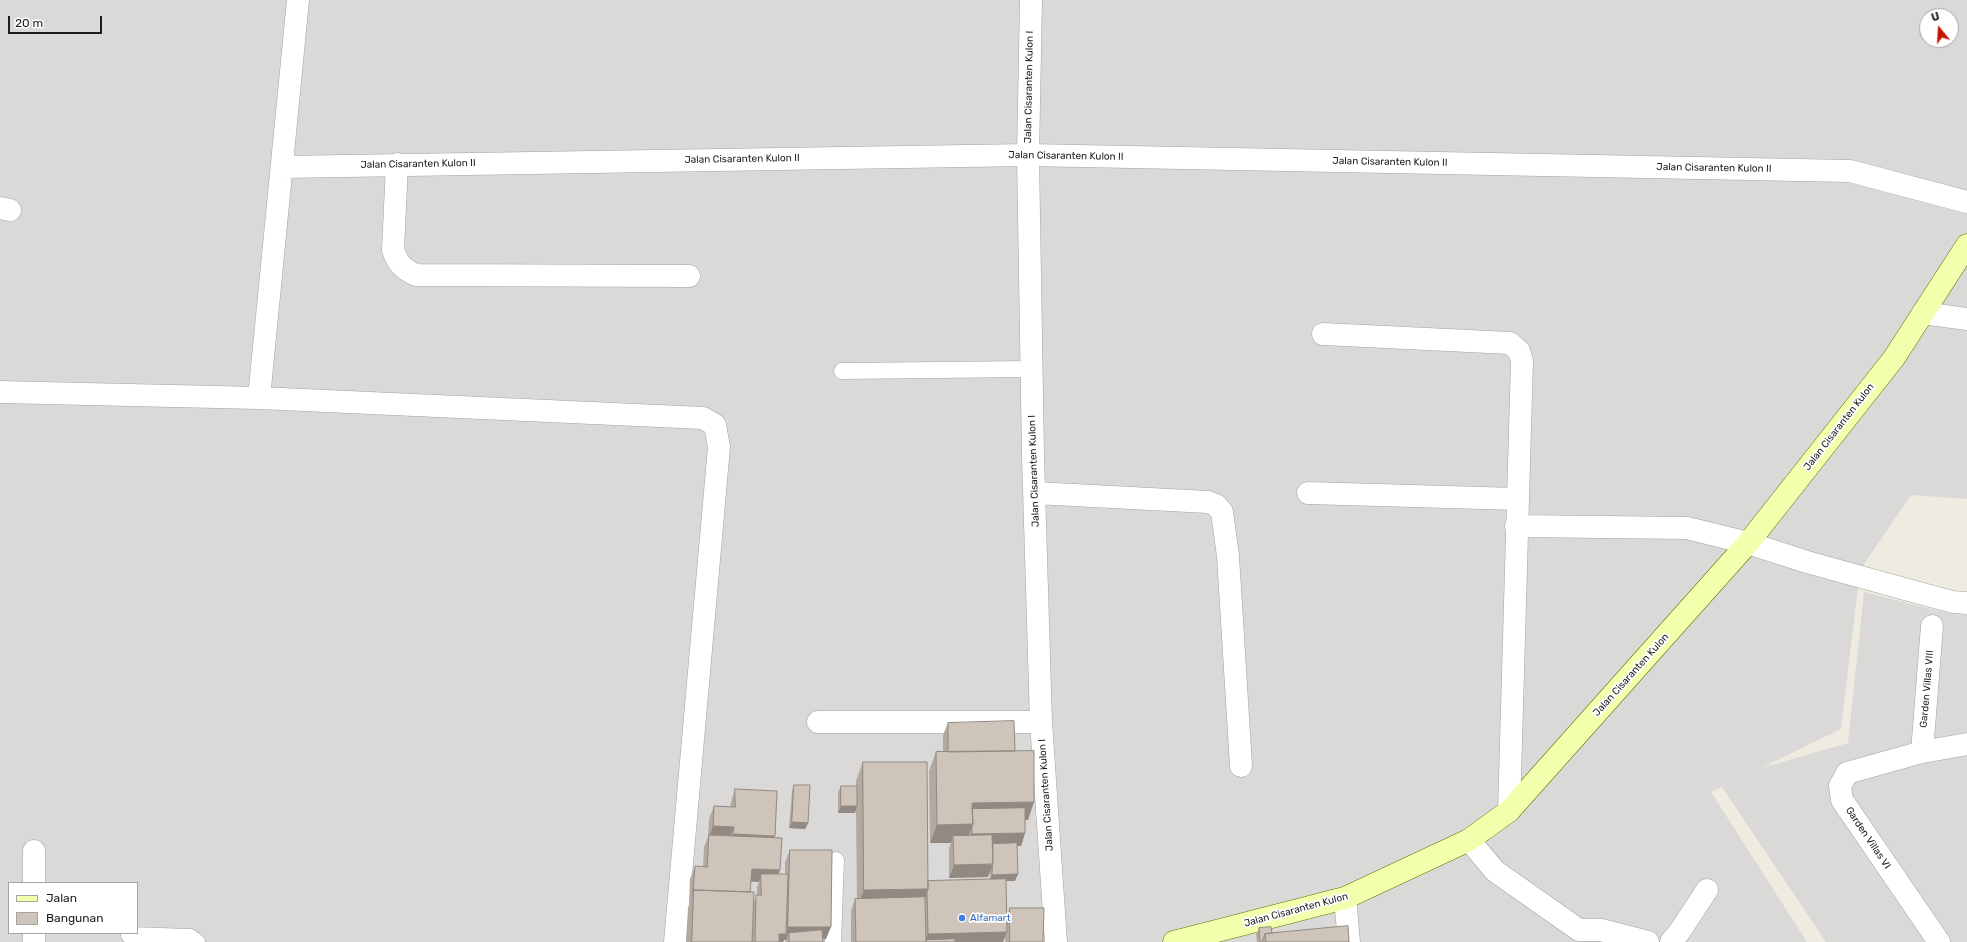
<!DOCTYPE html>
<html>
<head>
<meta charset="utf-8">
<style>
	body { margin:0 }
	#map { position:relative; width:1967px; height:942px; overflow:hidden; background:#eeebe0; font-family:Rubik,sans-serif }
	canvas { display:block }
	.legend { position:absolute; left:8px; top:882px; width:130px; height:52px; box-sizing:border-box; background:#fff; border:1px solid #a4a4a4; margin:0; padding:5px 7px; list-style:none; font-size:12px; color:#1c1c1c }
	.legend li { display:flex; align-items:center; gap:8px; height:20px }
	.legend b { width:20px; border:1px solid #a4a4a4 }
	.north { position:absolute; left:1919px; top:8px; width:40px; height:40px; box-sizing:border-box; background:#fff; border:1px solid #a4a4a4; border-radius:50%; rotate:342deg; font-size:11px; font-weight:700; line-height:16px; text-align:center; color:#1c1c1c }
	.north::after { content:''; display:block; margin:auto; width:14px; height:18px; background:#c71400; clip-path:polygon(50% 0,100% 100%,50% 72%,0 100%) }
	.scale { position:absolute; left:8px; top:16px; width:94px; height:18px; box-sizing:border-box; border:2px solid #1c1c1c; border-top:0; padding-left:5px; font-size:12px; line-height:14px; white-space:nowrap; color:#1c1c1c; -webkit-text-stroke:3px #fff; paint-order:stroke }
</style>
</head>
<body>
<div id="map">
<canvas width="1967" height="942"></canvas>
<ul class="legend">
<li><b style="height:5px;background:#f3ffad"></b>Jalan</li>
<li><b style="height:11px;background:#cfc4b9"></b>Bangunan</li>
</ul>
<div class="north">U</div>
<div class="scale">20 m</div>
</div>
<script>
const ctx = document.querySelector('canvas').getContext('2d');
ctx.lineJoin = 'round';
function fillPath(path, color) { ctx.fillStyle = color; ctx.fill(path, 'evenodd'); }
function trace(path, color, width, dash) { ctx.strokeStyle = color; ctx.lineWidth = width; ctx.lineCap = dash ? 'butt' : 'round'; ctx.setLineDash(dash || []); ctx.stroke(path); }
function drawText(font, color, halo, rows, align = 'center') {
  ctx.font = font + ' Rubik,sans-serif'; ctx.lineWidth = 3.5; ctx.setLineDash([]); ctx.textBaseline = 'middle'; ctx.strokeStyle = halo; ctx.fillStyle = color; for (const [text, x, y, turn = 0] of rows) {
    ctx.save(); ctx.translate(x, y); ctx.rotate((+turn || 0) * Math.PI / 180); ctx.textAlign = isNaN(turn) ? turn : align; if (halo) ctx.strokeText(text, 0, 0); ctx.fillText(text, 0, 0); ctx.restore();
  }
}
const residential = new Path2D(`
	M0 0H1967V499L1911 495 1860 570 1841 729 1761 768 1848 743 1864 592 1939 611 1967 615V942H1826L1722 787 1711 792 1807 942H0ZM1927 16H1951V40H1927ZM9 883H137V933H9Z`);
const lane = new Path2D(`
	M842 371 1032 369
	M129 935 190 937 197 942
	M833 942 836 860`);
const street = new Path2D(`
	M1031 0 1028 155 1033 456 1041 722 1056 942
	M397 164 393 250C398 264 403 269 416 275L689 276
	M283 167 1028 155 1850 171 1967 202
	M0 208 10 210
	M1923 313 1967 319
	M1323 334 1510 343 1519 351 1522 361 1509 811
	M0 392 259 398 703 418 715 425 719 447 675 942
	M259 398 298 0
	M1035 493 1208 502 1216 505 1222 512 1228 556 1241 766
	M1308 493 1517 499
	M1516 526 1687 528 1748 543 1807 562 1912 591 1953 602 1967 603
	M818 722H1041
	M1922 752 1932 626
	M1469 840 1495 871 1579 930H1601L1648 942
	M34 883V851
	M1345 898 1349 942
	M34 942V933
	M1671 942 1680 931 1707 890
	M1939 942 1842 800 1840 786 1847 773 1922 752 1967 744`);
const secondary = new Path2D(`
	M1174 942 1345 898 1469 840 1509 811 1748 543 1894 358 1967 245`);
const wall = new Path2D(`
	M948 723 1015 751 1028 820H1025V833L1021 846H1017L1015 881H1006V917L1010 908 1043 942H1005V936L1003 942H851V911L855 899H857L856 809 855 813H838V792L841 786H856V781L863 762 928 881 990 880V872L988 877 949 878V848L951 843H930L929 771 936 752H943V735Z
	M794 785 808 823 805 829 789 828 792 791Z
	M735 789 775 836 774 838 779 874H785V862L790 850 826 939H823V942H785L786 940H784L783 942H686L688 908 689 905 690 879 695 866 703 867 704 847 708 837 709 819 714 806 730 807 731 802ZM751 881 759 882 757 887V895L754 902 750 892Z
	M1259 928 1272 933 1349 942H1257L1256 935Z`);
const shadedWall = new Path2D(`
	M1034 802 1028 820 972 821V803Z
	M841 806H857L855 813H838Z
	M792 822 808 823 805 829 789 828Z
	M973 824 966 843 953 836 951 843H930L937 825Z
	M713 826 734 827 729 840 709 836Z
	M1025 833 1021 846 967 847 972 834Z
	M733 834 775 836 770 849 728 847Z
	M993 864 988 877 949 878 954 865Z
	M752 869 780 870 776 882 761 874 759 882 747 881Z
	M1018 874 1015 881H990L992 875Z
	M928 889 922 907 857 908 864 890Z
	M788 927H831L826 939 789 940V933L786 940H784L783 942H776L779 934H786Z
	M1007 932 1003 942H925V940L928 934Z`);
const building = new Path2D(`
	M1014 721 1015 751 948 752V723Z
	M1034 751V802L972 803 973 824 937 825 936 752Z
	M863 762H927L928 889 864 890Z
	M794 785H810L808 823 792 822Z
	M841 786H857V806H841Z
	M735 789 777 791 775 836 733 834 734 827 713 826 714 806 735 807Z
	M1025 808V833L972 834V826L973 824 972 809Z
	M709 835 782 838 780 870 752 869 750 892 694 890 693 892 695 866 707 867Z
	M992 835 993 864 954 865 953 836Z
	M1017 843 1018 874 992 875 993 844Z
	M790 850H832L831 927H788Z
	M761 874H788L786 934H779V942H755L756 895H761Z
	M1006 879 1007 932 928 934 927 892 928 889V881Z
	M694 890 754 892 752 942H692Z
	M925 897 926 942H856L855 899Z
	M1010 908H1044L1043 942H1010Z
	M1348 926 1349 942H1266L1265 934Z
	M1271 927 1272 933 1265 934 1262 942H1260L1259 928Z
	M822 930 823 942H789V933Z
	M955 939V942H926V940Z`);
const markers = [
	[962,918,4,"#3f7fe0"]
];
const streetNames = [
	["Jalan Cisaranten Kulon I",1029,87,-89],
	["Jalan Cisaranten Kulon II",1066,156,1],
	["Jalan Cisaranten Kulon II",742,159,-1],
	["Jalan Cisaranten Kulon II",1390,162,1],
	["Jalan Cisaranten Kulon II",418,164,-1],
	["Jalan Cisaranten Kulon II",1714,168,1],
	["Jalan Cisaranten Kulon",1839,427,-52],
	["Jalan Cisaranten Kulon I",1034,471,-92],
	["Jalan Cisaranten Kulon",1631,675,-48],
	["Garden Villas VIII",1927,689,-85],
	["Jalan Cisaranten Kulon I",1046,795,-94],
	["Garden Villas VI",1868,838,56],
	["Jalan Cisaranten Kulon",1296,910,-15]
];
const shopNames = [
	["Alfamart",970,918]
];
fillPath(residential, '#dad9d8');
trace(lane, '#a3a3a3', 17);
trace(street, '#a3a3a3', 23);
trace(secondary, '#5d7500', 23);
trace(lane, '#fff', 16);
trace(street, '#fff', 22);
trace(secondary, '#f3ffad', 22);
fillPath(wall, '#b2a99f');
fillPath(shadedWall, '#918982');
fillPath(building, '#cfc4b9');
trace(building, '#918982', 1);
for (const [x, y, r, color] of markers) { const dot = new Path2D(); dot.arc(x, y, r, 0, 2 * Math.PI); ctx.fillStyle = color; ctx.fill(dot); trace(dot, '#fff', 1.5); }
drawText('10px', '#1c1c1c', '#fff', streetNames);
drawText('10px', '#366cbe', '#fff', shopNames, 'left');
</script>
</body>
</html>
